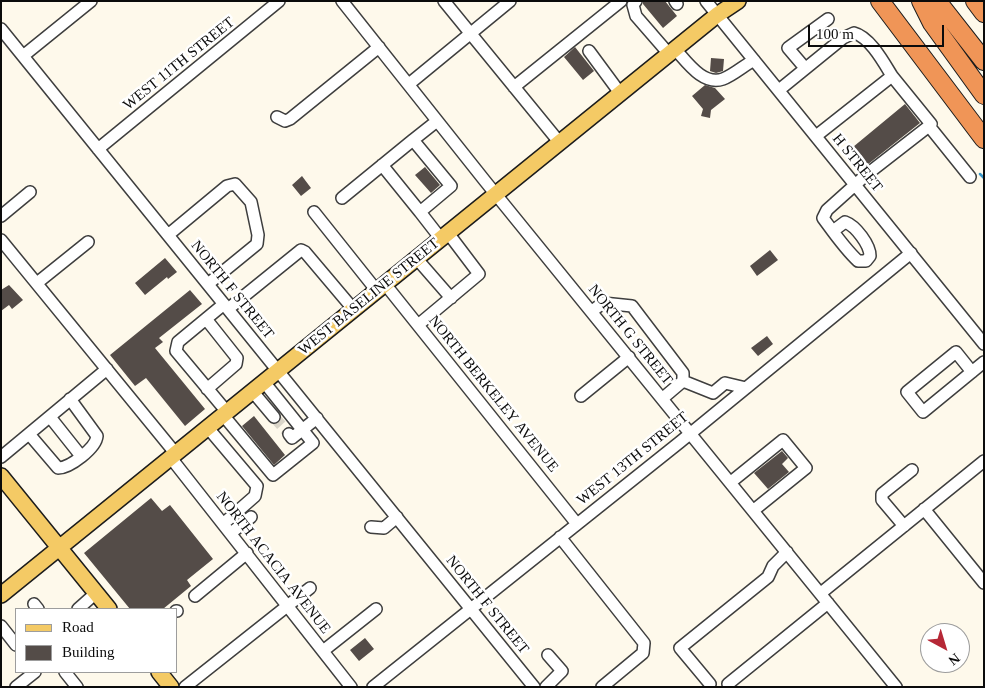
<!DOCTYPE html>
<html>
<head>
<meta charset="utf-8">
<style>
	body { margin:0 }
	#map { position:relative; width:985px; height:688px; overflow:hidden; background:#fef9eb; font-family:Georgia,serif }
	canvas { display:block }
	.frame { position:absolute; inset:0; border:2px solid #0b0b0b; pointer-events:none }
	.legend { position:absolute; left:15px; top:608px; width:162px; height:65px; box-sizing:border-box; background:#fff; border:1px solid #9d9d9d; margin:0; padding:6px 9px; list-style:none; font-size:15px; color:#0b0b0b }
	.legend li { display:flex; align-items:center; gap:10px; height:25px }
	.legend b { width:25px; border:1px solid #9d9d9d }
	.north { position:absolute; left:920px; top:623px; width:50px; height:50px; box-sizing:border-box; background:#fff; border:1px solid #9d9d9d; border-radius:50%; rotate:141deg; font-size:14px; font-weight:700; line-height:20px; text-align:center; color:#0b0b0b }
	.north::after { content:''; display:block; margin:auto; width:18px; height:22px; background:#b62836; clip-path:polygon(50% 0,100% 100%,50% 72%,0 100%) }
	.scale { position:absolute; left:808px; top:25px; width:136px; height:22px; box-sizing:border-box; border:2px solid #0b0b0b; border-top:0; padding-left:6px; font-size:15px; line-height:18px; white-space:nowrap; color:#0b0b0b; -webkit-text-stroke:4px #fff; paint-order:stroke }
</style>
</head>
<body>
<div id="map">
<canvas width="985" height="688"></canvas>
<div class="frame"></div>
<ul class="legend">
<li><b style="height:6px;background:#f4ca65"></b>Road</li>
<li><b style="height:14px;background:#544c48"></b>Building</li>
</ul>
<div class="north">N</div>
<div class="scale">100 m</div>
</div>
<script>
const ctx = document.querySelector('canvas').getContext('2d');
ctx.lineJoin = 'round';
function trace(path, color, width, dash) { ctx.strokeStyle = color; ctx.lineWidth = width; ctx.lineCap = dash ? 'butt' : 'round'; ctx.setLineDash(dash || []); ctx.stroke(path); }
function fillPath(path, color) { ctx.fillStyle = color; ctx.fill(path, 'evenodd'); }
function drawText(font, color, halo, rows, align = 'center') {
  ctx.font = font + ' Georgia,serif'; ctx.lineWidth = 5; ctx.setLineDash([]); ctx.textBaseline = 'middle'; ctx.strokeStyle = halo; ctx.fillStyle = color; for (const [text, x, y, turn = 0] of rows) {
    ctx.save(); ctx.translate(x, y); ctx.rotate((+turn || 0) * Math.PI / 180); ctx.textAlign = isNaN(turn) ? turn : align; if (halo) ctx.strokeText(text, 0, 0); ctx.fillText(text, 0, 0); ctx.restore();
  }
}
const stream = new Path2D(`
	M980 174 984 178`);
const building = new Path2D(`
	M643 1H665L677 16 663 28 643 4Z
	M575 47 594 71 583 80 564 57Z
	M711 58 724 59 723 71 716 73 710 71Z
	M705 85 715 88 725 99 711 110 710 118 701 116 703 109 692 96Z
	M905 104 920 123 867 165 853 147Z
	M425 167 440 185 431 193 415 175Z
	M302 176 311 188 301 196 292 185Z
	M770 250 778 260 757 276 750 266Z
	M165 258 177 272 168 279 167 277 145 295 135 283Z
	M9 285 23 300 12 309 9 305 1 311V290Z
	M190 290 202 304 159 338 163 342 155 348 205 409 185 426 146 378 135 386 110 355Z
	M767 336 773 344 758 356 751 348Z
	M254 416 285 455 274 465 242 426Z
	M782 451 788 458 782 464 789 472 768 489 754 473Z
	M151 498 162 511 170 505 213 559 187 580 191 586 163 609H130L84 553Z
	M365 638 374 649 359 661 350 650Z`);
const minorTunnel = new Path2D(`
	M274 417 289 434`);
const minor = new Path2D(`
	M342 1 485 181 896 687
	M444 1 560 143
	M636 1 633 5 636 16 669 54
	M675 1 677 4
	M706 1 984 344
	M1 29 534 687
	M675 49C687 62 703 86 723 79 732 76 745 65 754 60
	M589 51 620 93
	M23 56 91 1
	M805 68 788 48 828 19
	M409 84 510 1
	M514 87 621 1
	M779 90 843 38 854 33C870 37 884 63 892 76
	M277 117 285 121 290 119 379 47
	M437 121 413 140 451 186 420 212 441 239
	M816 136 892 76 931 124 929 126 970 177
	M98 149 279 1
	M382 165 420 212
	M342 198 413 140
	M314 212 377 291
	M1 216 30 192
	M833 231 845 222C856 226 870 245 870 256L866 261H858C845 249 834 233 823 218L827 210 866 175 929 126
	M168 235 227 186 235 184 251 202 258 235 257 244 208 284
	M1 240 176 454
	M417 259 451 298
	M37 283 88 242
	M385 284 577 524
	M224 304 178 342 176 351 227 412
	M228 309 301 250 305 252 354 310
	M592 311 603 303 632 306 683 373V381L663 398
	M206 319 237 358 236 364 207 389
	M418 325 479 274 448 233
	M972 372 956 352 907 392 923 412 984 362
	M683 381 713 393 725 383 746 388
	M253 392 274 417
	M581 396 629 357
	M223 415 273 475 313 443 264 382
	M50 417 81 456
	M208 428 257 486 255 496 223 524
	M29 434 58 468C70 468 96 448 97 436L70 399
	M289 434 292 438 317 418
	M1 457 107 369
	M171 458 351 687
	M731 482 783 440 806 468 754 510
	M924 509 984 583
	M904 526 882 500V494L912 470
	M371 527 384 528 397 517
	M231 533 251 517
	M560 537 644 643 643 653 602 687
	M821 593 984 461
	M195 596 247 553
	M34 604 38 609
	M78 609 96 593
	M176 611H177
	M1 626 16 645
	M323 651 376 609
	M65 672 77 687
	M710 684 680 648 768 577 773 566 787 552
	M728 684 828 603
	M16 687 35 672
	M185 687 310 588
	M373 687 680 442 911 253
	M546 687 562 671 548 655`);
const major = new Path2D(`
	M1 476 109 609
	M1 595 717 15 738 1
	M159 672 171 687`);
const highway = new Path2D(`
	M880 1 984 139
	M921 1 932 23 984 95
	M937 1 984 61
	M975 1 984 13`);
const streetNames = [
	["WEST 11TH STREET",179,64,-39],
	["H STREET",857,163,51],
	["NORTH F STREET",232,290,51],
	["WEST BASELINE STREET",369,297,-39],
	["NORTH G STREET",630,335,51],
	["NORTH BERKELEY AVENUE",493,394,51],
	["WEST 13TH STREET",633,459,-39],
	["NORTH ACACIA AVENUE",273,563,52],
	["NORTH F STREET",487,605,51]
];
trace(stream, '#3a97c9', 2.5);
fillPath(building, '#544c48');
trace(minorTunnel, '#dad5c9', 11, [11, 5.5]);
trace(minor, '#3e3e3e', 14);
trace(major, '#1c1c1c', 18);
trace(highway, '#1c1c1c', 20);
trace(minor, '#fff', 11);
trace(major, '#f4ca65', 15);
trace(highway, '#f09557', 18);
drawText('15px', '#0b0b0b', '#fff', streetNames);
</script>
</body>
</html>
